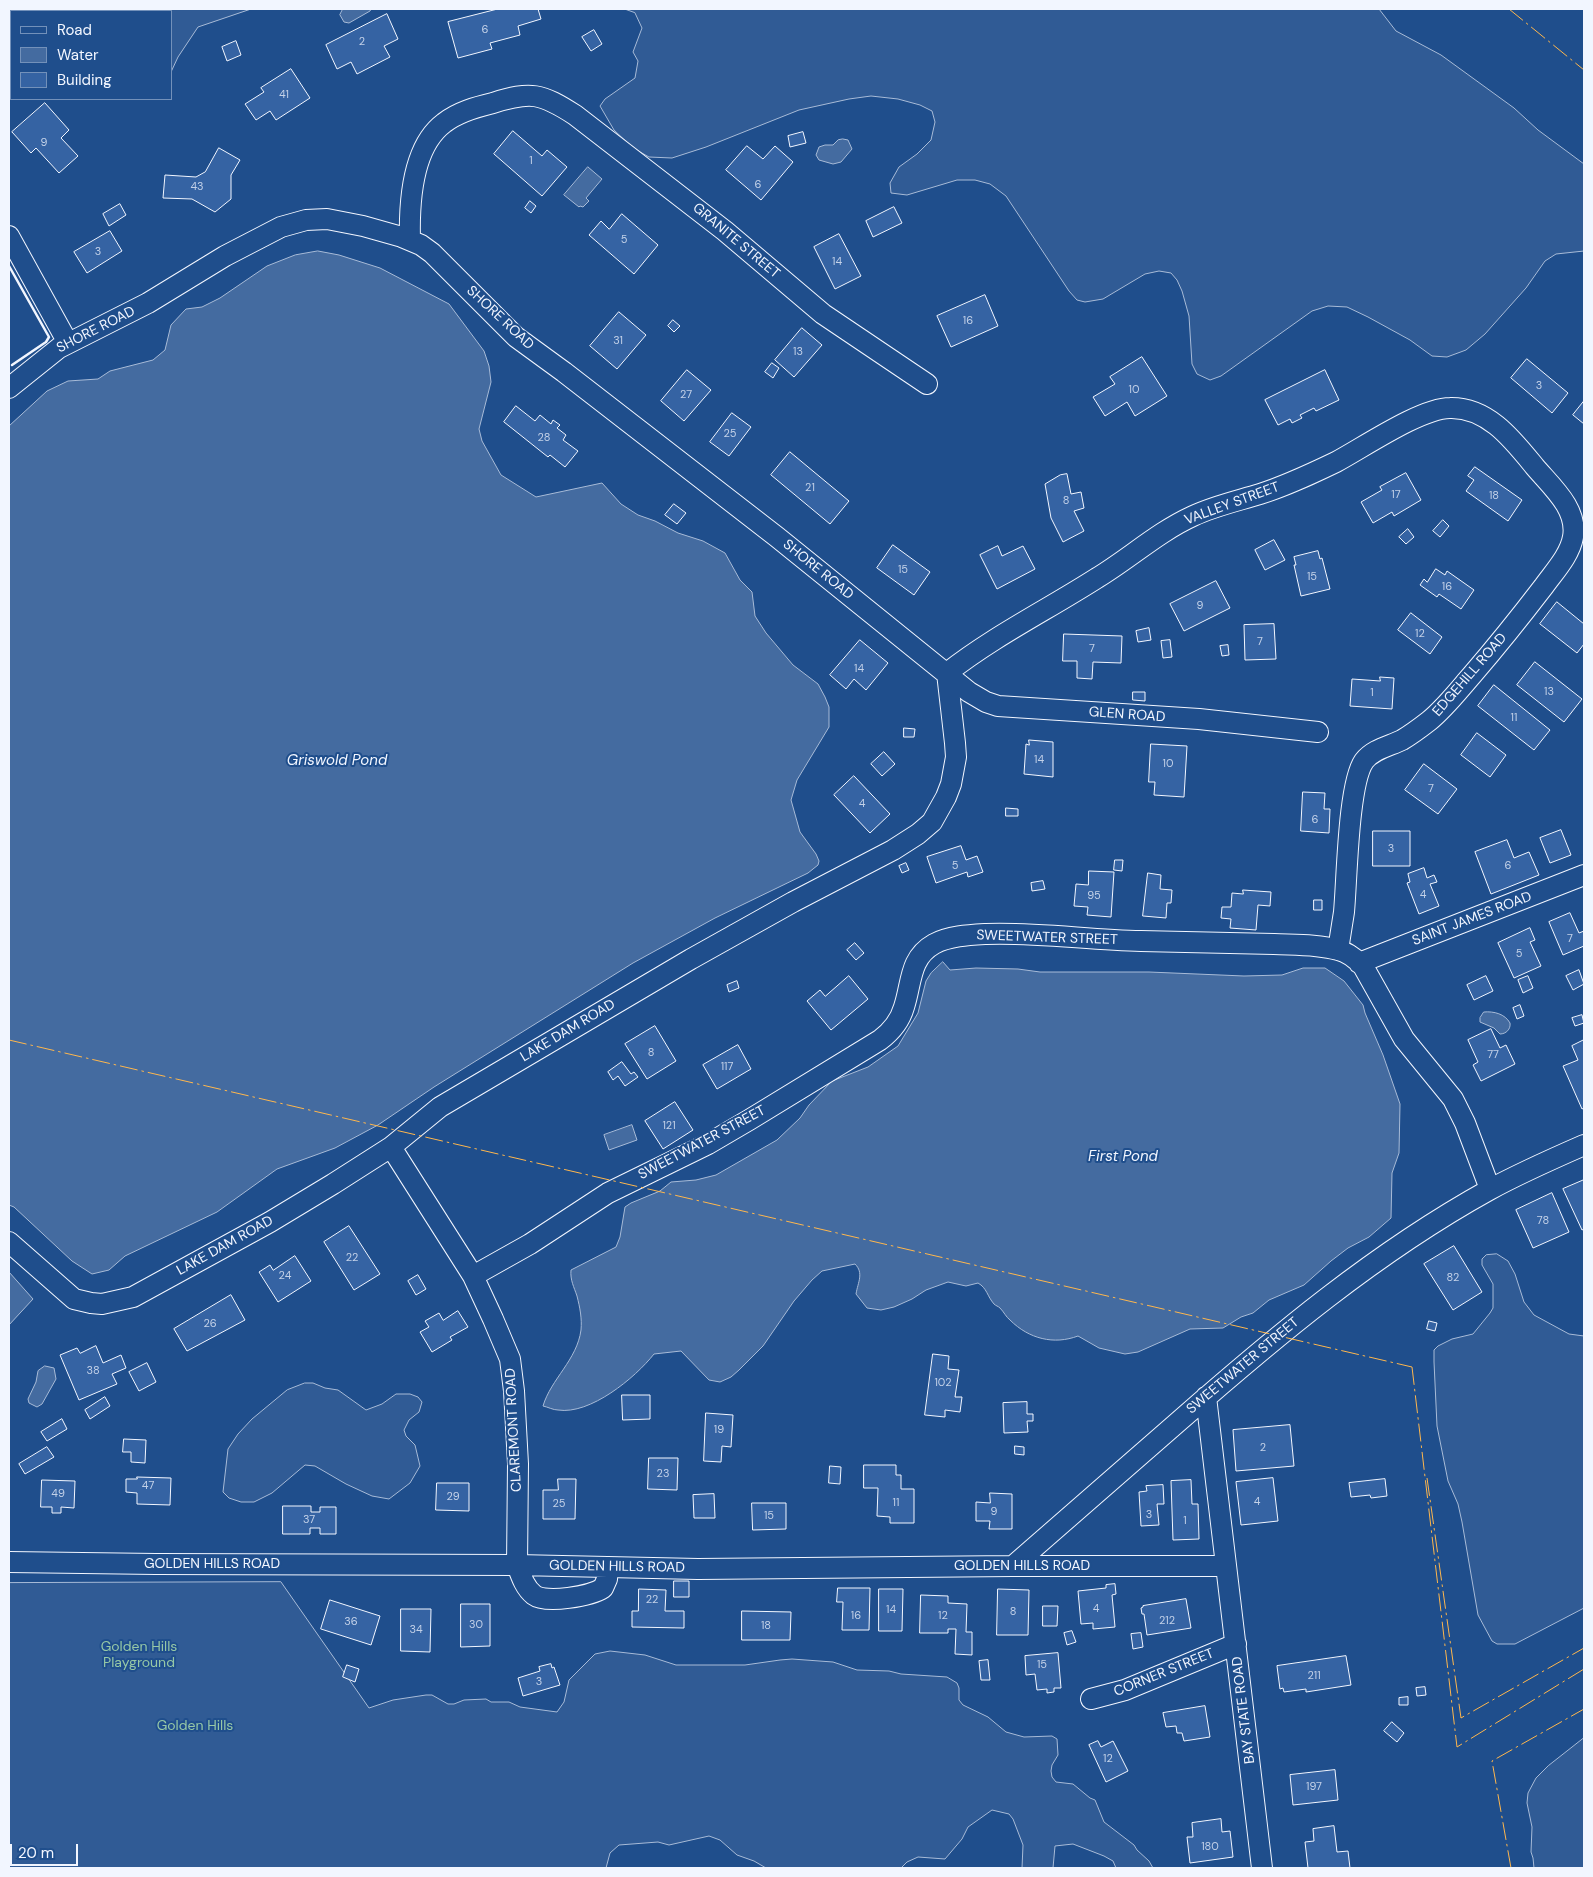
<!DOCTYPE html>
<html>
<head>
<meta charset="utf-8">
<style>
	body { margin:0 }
	#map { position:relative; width:1593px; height:1877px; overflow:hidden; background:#1f4e8c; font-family:"DM Sans",sans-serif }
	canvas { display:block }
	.frame { position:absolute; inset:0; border:10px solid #f2f6ff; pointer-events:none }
	.legend { position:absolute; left:10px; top:10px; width:162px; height:90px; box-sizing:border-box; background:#1f4e8c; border:1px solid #7391ba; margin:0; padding:6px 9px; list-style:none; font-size:15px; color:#f2f6ff }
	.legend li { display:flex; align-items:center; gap:10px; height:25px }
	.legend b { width:25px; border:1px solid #7391ba }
	.scale { position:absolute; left:10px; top:1844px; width:68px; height:22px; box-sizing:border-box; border:2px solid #f2f6ff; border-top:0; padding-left:6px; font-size:15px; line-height:18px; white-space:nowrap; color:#f2f6ff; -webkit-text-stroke:4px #1f4e8c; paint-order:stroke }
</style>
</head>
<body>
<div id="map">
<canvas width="1593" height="1877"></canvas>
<div class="frame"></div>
<ul class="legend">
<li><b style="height:6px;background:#1f4e8c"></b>Road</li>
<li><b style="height:14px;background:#446ba0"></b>Water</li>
<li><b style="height:14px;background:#3563a3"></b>Building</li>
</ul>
<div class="scale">20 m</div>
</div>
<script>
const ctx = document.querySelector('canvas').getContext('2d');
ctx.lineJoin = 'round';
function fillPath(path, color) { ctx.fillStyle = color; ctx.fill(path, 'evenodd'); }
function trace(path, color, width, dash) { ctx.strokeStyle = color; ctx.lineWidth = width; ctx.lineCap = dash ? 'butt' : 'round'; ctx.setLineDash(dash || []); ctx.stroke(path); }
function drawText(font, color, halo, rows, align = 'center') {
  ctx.font = font + ' "DM Sans",sans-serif'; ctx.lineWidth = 4; ctx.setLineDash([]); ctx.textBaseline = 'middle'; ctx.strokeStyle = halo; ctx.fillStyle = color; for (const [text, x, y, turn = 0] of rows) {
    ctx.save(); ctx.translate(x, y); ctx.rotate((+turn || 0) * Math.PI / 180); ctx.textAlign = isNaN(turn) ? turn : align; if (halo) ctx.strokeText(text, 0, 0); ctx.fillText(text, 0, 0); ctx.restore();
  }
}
const built = new Path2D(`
	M75 9H251L198 27 178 57 171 72V11H69Z
	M625 9H1379L1396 31 1441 55 1514 108 1538 130 1584 164V251L1556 254 1545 261 1526 288 1485 334 1466 350 1447 357 1432 356 1410 340 1368 317 1347 307 1328 306 1312 311 1221 376 1210 380 1197 374 1192 364 1189 316 1182 291 1177 280 1171 273 1159 271 1145 274 1103 299 1085 302 1077 300 1069 291 1006 196 990 184 975 180H957L907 195 891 193 890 183 899 167 917 154 931 140 935 122 932 111 920 105 898 99 871 96 849 99 799 110 706 147 672 158 649 157 633 148 614 130 600 106 605 99 635 78 638 61 633 52 642 28 635 13Z
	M1497 1254 1508 1261 1515 1274 1524 1302 1534 1315 1569 1334 1584 1336V1608L1515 1644H1497L1492 1641 1478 1615 1462 1522 1458 1504 1448 1481 1437 1426 1434 1362V1350L1438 1346 1452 1339 1473 1334 1490 1313 1493 1308V1284L1482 1265V1259L1486 1255Z
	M305 1383H313L325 1388 338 1390 366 1410 382 1404 396 1394H410L418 1397 422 1402 419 1412 409 1420 404 1430 406 1436 415 1445 420 1466 410 1483 389 1499 372 1496 346 1484 315 1466 305 1465 272 1493 254 1502H241L229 1498 223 1492 228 1449 238 1434 252 1419 287 1390Z
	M281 1582 369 1708 393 1700 426 1695H432L448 1704H454L464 1700 486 1699 491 1702H509L520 1707 557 1712 564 1702 569 1680 595 1654 610 1651 645 1655 676 1665H745L780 1660 792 1659 833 1662 857 1670 889 1671 901 1674 947 1677 957 1683 959 1688V1700L963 1705 988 1717 1006 1732 1024 1737 1052 1736 1057 1739 1058 1755 1052 1765 1051 1771 1052 1777 1056 1782 1073 1784 1090 1798 1095 1800 1104 1822 1134 1845 1137 1850 1149 1861 1153 1868H1116L1113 1861 1104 1856 1073 1844 1055 1846 1053 1868H1022L1023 1845 1013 1819 1009 1814 992 1810 968 1827 962 1839 945 1859 918 1857 907 1862 901 1868H766L754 1861 737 1855 720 1840 709 1836 669 1845 658 1842 619 1845 610 1853 606 1868H9V1583Z
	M1584 1738V1868H1534L1533 1858 1531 1852 1532 1827 1527 1803 1528 1793 1536 1778 1548 1766Z`);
const water = new Path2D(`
	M343 9H371L370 11 349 23 344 22 340 15Z
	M843 139 848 140 852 149 841 162 833 164 819 160 816 155 819 147 825 145H833L838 140Z
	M588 167 602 179 586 198 589 201 583 207 580 206 579 207 564 195Z
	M318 251 339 255 380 268 449 304 484 351 489 366 491 382 479 429 482 441 501 475 536 497 602 483 621 504 638 515 655 521 678 533 703 541 725 553 740 580 752 592 755 616 766 633 793 665 818 684 825 697 829 707V727L797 780 791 800 800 832 816 854 819 861 818 865 808 873 715 918 633 963 434 1087 378 1125 335 1148 277 1169 217 1212 125 1256 109 1270 92 1274 72 1261 14 1207 9 1205V426L47 391 68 381 98 379 110 371 153 360 165 350 171 325 186 309 202 307 220 298 267 266 295 255Z
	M943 962 950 970 976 968 1018 969 1040 972H1149L1244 976 1282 975 1303 968H1325L1344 981 1363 1005 1365 1013 1383 1055 1400 1104 1399 1153 1392 1173 1391 1218 1369 1237 1348 1248 1331 1261 1304 1285 1269 1300 1253 1313 1241 1317 1223 1328 1190 1329 1138 1352 1125 1354 1099 1348 1078 1336C1054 1345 1029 1339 1010 1320 1006 1317 1004 1312 1000 1308 998 1306 996 1306 994 1304 987 1296 987 1288 978 1283L966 1286 948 1282 926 1290 912 1299 894 1307 881 1310 867 1308 856 1294C858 1282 864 1273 855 1264L822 1271 812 1280 794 1301 763 1346 739 1370 731 1377 720 1382 709 1380 681 1351 654 1354C635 1378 590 1415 558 1410 553 1410 548 1407 543 1406 551 1379 577 1360 581 1330 582 1318 580 1308 577 1296 574 1287 570 1280 571 1270L616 1247 620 1237 625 1207 631 1203 660 1191 671 1182 696 1180 716 1175 777 1140 800 1118 809 1105 832 1081 868 1067 898 1046 918 1013 926 981 931 973Z
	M1484 1012C1494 1011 1505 1014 1510 1023 1511 1029 1506 1034 1500 1034L1494 1028 1480 1022V1018Z
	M632 1125 637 1140 609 1150 604 1135Z
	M9 1272 33 1299 9 1325Z
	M45 1366 54 1368 56 1379 42 1404 37 1407 29 1403 28 1399 36 1382 38 1371Z`);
const building = new Path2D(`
	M498 9H538L541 19 518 26 520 35 490 43 492 49 458 58 448 22Z
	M387 14 398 39 384 46 390 57 357 74 351 62 337 69 326 45Z
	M594 30 602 44 591 51 582 37Z
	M236 41 241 55 227 61 222 47Z
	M291 69 310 98 276 120 270 111 256 120 245 104 264 92 261 88Z
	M45 103 69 130 61 138 78 156 59 173 36 148 31 153 12 132Z
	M513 131 542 156 547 150 567 167 542 196 494 154Z
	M803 132 806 143 790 147 788 136Z
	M747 146 763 159 775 146 793 162 761 200 726 170Z
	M219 148 240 160 231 175V199L215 212 192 199 163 198 165 175 196 177 205 172Z
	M530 201 536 206 531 213 525 208Z
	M120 204 126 215 109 226 103 214Z
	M894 207 902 223 873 237 866 221Z
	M622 214 658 245 634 274 589 235 601 221 609 229Z
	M110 231 122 251 87 273 74 252Z
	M839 234 861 276 835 289 814 247Z
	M985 295 998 326 951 347 937 316Z
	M619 312 646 335 617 369 590 346Z
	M673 320 680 326 674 332 668 326Z
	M802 328 822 345 794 377 775 360Z
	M1142 357 1167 396 1135 416 1127 402 1105 416 1093 397 1115 384 1110 377Z
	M1527 359 1568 393 1552 413 1511 378Z
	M772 363 779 368 773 378 765 372Z
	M687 370 711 390 684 421 661 401Z
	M1325 370 1339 400 1316 411 1314 408 1300 415 1302 418 1292 423 1290 419 1278 425 1265 400Z
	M1584 401V424L1573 415Z
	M516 406 535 421 540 415 551 424 553 420 560 425 557 428 566 435 563 440 578 451 565 467 550 455 548 457 504 422Z
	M732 413 751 427 729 456 710 442Z
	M790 452 849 501 830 524 771 475Z
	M1475 467 1522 500 1508 521 1466 491 1474 480 1468 476Z
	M1406 473 1421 500 1394 516 1392 512 1373 523 1361 502 1382 490 1380 487Z
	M1067 474 1071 494 1081 492 1084 508 1074 511 1084 531 1063 542 1051 518 1045 484 1060 475Z
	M674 504 686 513 677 524 665 515Z
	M1443 520 1449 526 1440 537 1433 531Z
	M1408 529 1414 537 1406 544 1399 537Z
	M1274 540 1285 560 1265 570 1255 550Z
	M893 545 930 572 914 595 877 568Z
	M998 546 1002 556 1023 546 1035 569 997 589 980 555Z
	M1318 551 1320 559 1322 558 1330 589 1301 596 1294 565H1296L1294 557Z
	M1436 569 1445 575 1447 571 1474 590 1461 609 1439 594 1437 597 1420 585 1424 579 1427 582Z
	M1216 581 1230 608 1184 631 1170 604Z
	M1557 602 1584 624V644L1577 653 1540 624Z
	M1411 613 1442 637 1430 654 1398 630Z
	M1274 624 1276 659 1245 660 1244 625Z
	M1149 628 1151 640 1138 642 1136 631Z
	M1064 634 1122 636 1121 663 1093 662 1092 679 1077 678V661H1063Z
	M860 640 888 663 866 690 854 679 846 689 830 675Z
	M1170 640 1172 657 1163 658 1161 641Z
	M1228 645 1229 655 1222 656 1220 646Z
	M1535 662 1582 699 1564 722 1517 685Z
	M1380 677 1394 678 1392 709 1350 706 1352 679 1380 681Z
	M1494 685 1550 730 1534 750 1478 706Z
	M1133 692H1145V701L1133 700Z
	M904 728 915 729 914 737H904Z
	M1477 733 1506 755 1490 777 1461 755Z
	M1029 740 1053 742V777L1024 774 1026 744 1029 745Z
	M1151 744 1187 746 1184 797 1154 795 1155 782H1149Z
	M884 752 895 764 882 776 871 764Z
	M1424 764 1457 789 1438 814 1405 790Z
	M854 776 890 814 870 833 834 795Z
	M1303 792 1325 793 1324 809H1330L1329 833 1301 831Z
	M1006 808 1018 809V816H1006Z
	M1561 830 1571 855 1550 863 1540 838Z
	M1373 831H1410V866H1373Z
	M1507 840 1514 858 1529 852 1539 875 1491 894 1475 852Z
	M961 846 966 860 977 856 983 872 968 877 967 872 936 883 927 857Z
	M1115 860H1123L1122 871 1114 870Z
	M906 863 909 870 902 873 899 866Z
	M1424 868 1427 878 1434 875 1437 882 1430 884 1439 906 1419 914 1407 883 1410 882 1408 874Z
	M1089 871 1114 872 1111 917 1087 915 1088 907 1074 906 1076 884 1088 885Z
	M1148 873 1161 875 1160 889 1172 890 1171 903H1167L1166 918 1143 916Z
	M1043 881 1045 889 1032 891 1031 883Z
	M1243 890 1271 892 1270 906 1258 905 1256 930 1230 928 1231 919 1221 918 1222 907H1231L1232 893 1243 894Z
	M1314 900H1322V910H1314Z
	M1570 913 1579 933 1584 931V946L1563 955 1549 922Z
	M1530 928 1535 940 1530 942 1541 966 1514 978 1498 943Z
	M855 943 864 953 856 960 847 950Z
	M1579 970 1584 984 1573 990 1566 976Z
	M849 976 868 999 831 1030 807 1001 820 990 825 996Z
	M1486 976 1493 991 1474 1000 1467 985Z
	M1528 976 1533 988 1523 993 1518 980Z
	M737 981 739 988 729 992 727 985Z
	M1520 1005 1524 1016 1517 1019 1513 1008Z
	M1582 1015 1584 1023 1575 1026 1572 1018Z
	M655 1026 676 1061 647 1079 625 1044Z
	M1491 1029 1500 1048 1506 1045 1515 1064 1481 1081 1473 1065 1478 1062 1468 1040Z
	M1584 1040V1108L1582 1109 1563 1066 1578 1060 1572 1046Z
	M738 1045 751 1069 717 1089 703 1065Z
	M622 1062 631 1074 634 1072 638 1077 625 1086 618 1076 613 1080 608 1072Z
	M675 1102 693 1130 663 1149 645 1121Z
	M1584 1180V1229L1582 1230 1563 1189Z
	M1552 1193 1569 1232 1533 1248 1516 1210Z
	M349 1226 380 1274 354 1290 324 1242Z
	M1454 1246 1482 1292 1453 1310 1424 1264Z
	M295 1256 311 1281 278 1302 259 1272 270 1265 273 1270Z
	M418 1275 426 1289 416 1295 408 1281Z
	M231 1295 245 1320 187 1351 174 1329Z
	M458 1311 468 1327 450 1337 452 1340 432 1352 420 1332 429 1327 425 1321 439 1313 443 1320Z
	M1429 1321 1437 1323 1435 1331 1427 1329Z
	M96 1346 103 1363 121 1355 126 1368 112 1374 117 1384 79 1400 60 1355 77 1348 80 1353Z
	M933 1354 949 1356 948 1369 959 1370 955 1397H962L960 1412 945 1410V1417L925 1415Z
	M147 1363 156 1382 139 1391 129 1372Z
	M622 1395H650V1419L623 1420Z
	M105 1397 110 1406 90 1419 85 1410Z
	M1027 1402V1414H1033V1421H1027L1028 1432 1004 1433 1003 1403Z
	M706 1413 733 1415 731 1447 722 1446 721 1462 704 1461Z
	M62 1419 67 1429 47 1441 41 1432Z
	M1290 1425 1294 1466 1236 1471 1233 1430Z
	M124 1439 146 1440 145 1463 131 1462V1452H123Z
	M1015 1446 1024 1447V1455L1015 1454Z
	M47 1447 54 1457 25 1474 19 1464Z
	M649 1458H678L677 1490 648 1489Z
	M864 1465H896V1475H901V1489H914V1523H890V1517L877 1516 878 1488H864Z
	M830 1466 841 1467 840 1484 829 1483Z
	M137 1477 171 1478 170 1505 137 1504V1493L126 1492V1479H137Z
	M1273 1478 1278 1521 1241 1525 1236 1482Z
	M558 1479H576L575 1519H543V1490H558Z
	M1385 1479 1387 1496 1371 1498 1370 1495 1351 1497 1349 1483Z
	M42 1480 75 1481 74 1508 61 1507V1513H52V1507H41Z
	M1191 1480 1192 1504H1198L1199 1539 1173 1540 1171 1481Z
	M437 1483H469V1511L436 1510Z
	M1163 1485 1164 1504H1157L1159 1525 1141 1526 1139 1492 1147 1491 1146 1486Z
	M990 1493 1012 1494V1529H989L990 1521H976V1502L990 1503Z
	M714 1494 715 1518H694L693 1495Z
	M752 1503H786V1529L753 1530Z
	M283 1506H311V1512H320V1507H336V1534H320V1528H310V1534H283Z
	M674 1581H689V1597H674Z
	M1115 1584 1116 1594 1112 1595 1115 1627 1093 1629V1623L1081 1624 1078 1591 1106 1588V1585Z
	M838 1588H870L869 1630H842L843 1602H837Z
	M639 1589 666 1590 665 1611H684V1628L632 1627V1611H638Z
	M879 1589H903L902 1631H879Z
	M998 1589 1029 1590 1028 1635H997Z
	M921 1595 948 1596V1603L967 1604 966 1632H972V1655L955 1654 956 1629H948V1633H920Z
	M1186 1599 1191 1628 1147 1635 1144 1614H1142L1141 1608 1143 1607V1606Z
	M330 1600 380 1616 371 1645 321 1629Z
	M461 1604H490V1646L461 1647Z
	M1043 1606H1058L1057 1626H1043Z
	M401 1609H431L430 1652 401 1651Z
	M742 1611 791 1612 790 1640H742Z
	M1072 1631 1076 1642 1067 1645 1064 1633Z
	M1141 1633 1143 1647 1133 1649 1131 1634Z
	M1058 1653 1061 1688H1054V1692L1047 1693V1689L1037 1690 1035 1674 1026 1675 1025 1656Z
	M1346 1656 1351 1685 1306 1692V1689L1284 1692 1283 1688 1280 1689 1277 1666Z
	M988 1660 990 1680H981L979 1661Z
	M551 1664 552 1668 554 1667 560 1685 523 1696 518 1678 540 1671 539 1667Z
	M347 1665 359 1669 355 1682 343 1677Z
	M1425 1687 1426 1695 1417 1696 1416 1688Z
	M1408 1697V1705H1399V1698Z
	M1205 1706 1210 1737 1184 1741 1182 1733H1177L1176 1726 1166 1727 1163 1713Z
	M1392 1722 1404 1733 1397 1742 1384 1731Z
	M1098 1741 1101 1747 1113 1741 1128 1771 1106 1782 1089 1745Z
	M1335 1770 1338 1800 1293 1805 1290 1775Z
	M1221 1819 1222 1832 1230 1831 1233 1857 1190 1863 1187 1837H1193L1192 1823Z
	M1334 1826 1337 1852 1348 1851 1350 1868H1308L1305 1842 1314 1841 1313 1829Z`);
const minor = new Path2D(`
	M37 11 42 9
	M9 29 11 27
	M9 236 68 343
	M410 240C409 203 412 147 444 123 458 112 476 107 493 103 531 91 541 93 575 115L725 231 823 314 927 384
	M9 388 59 348 148 303 225 256 281 227 306 220 327 219 363 226 402 237 421 245 432 253 516 337 564 372 777 537 969 692 986 702 998 706 1199 719 1318 732
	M947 673C994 636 1047 610 1097 578 1130 558 1158 532 1193 516 1214 506 1237 501 1260 494 1286 486 1311 474 1336 462 1364 447 1421 408 1450 408 1488 407 1513 440 1535 467 1552 487 1578 509 1573 537 1570 555 1554 572 1544 586 1521 616 1497 646 1472 675 1458 691 1445 708 1429 721 1420 728 1412 734 1402 740 1390 746 1373 749 1364 761 1348 784 1347 880 1344 912 1342 924 1340 937 1338 950
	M1359 963 1584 875
	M391 1147 473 1276 493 1319 510 1359 514 1391 518 1464 517 1565C521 1576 525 1588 534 1595 546 1604 591 1596 603 1588L607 1579 608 1567
	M9 1242 74 1299 91 1303 102 1304 133 1297 270 1222 333 1184 391 1147 440 1107 691 959 793 902 893 850 918 834 932 822 946 797 951 784 956 757 955 743 947 673
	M473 1276 530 1244 608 1193 708 1144 749 1120 880 1040C892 1031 900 1021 904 1007 912 983 909 958 934 944 949 936 969 935 986 934 1037 932 1089 940 1141 941 1185 942 1230 943 1274 944 1295 945 1317 944 1338 950 1348 952 1356 959 1363 966L1404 1039 1453 1099 1465 1123 1490 1189
	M1206 1397 1262 1868
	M9 1562 156 1564 517 1565 698 1569 1013 1566H1226
	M1013 1566C1068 1518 1123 1470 1178 1422 1275 1337 1375 1253 1489 1190 1520 1173 1552 1159 1584 1145
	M1091 1699 1125 1690 1236 1644`);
const wall = new Path2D(`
	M12 11 16 9
	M9 266 49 337 46 342 12 365`);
const power = new Path2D(`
	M1509 9 1584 70
	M9 1040 1412 1367
	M1412 1367 1457 1747 1584 1669
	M1427 1478 1461 1718 1584 1648
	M1511 1868 1492 1761 1584 1709`);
const numberNames = [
	["6",485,30],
	["2",362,42],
	["41",284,95],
	["9",44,143],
	["1",531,161],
	["6",758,185],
	["43",197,187],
	["5",624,240],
	["3",98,252],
	["14",837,262],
	["16",968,321],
	["31",618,341],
	["13",798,352],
	["3",1539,386],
	["10",1134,390],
	["27",686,395],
	["25",730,434],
	["28",544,438],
	["21",810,488],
	["17",1396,495],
	["18",1494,496],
	["8",1066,501],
	["15",903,570],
	["15",1312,577],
	["16",1447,587],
	["9",1200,606],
	["12",1420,634],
	["7",1260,642],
	["7",1092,649],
	["14",859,669],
	["13",1549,692],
	["1",1372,693],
	["11",1514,718],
	["14",1039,760],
	["10",1168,764],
	["7",1431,789],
	["4",862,804],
	["6",1315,820],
	["3",1391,849],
	["5",955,866],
	["6",1508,866],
	["4",1423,895],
	["95",1094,896],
	["7",1570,939],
	["5",1519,954],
	["8",651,1053],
	["77",1493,1055],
	["117",727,1067],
	["121",669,1126],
	["78",1543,1221],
	["22",352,1258],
	["24",285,1276],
	["82",1453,1278],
	["26",210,1324],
	["38",93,1371],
	["102",943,1383],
	["19",719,1430],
	["2",1263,1448],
	["23",663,1474],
	["47",148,1486],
	["49",58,1494],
	["29",453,1497],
	["4",1257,1502],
	["11",896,1503],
	["25",559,1504],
	["9",994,1512],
	["3",1149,1515],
	["15",769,1516],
	["37",309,1520],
	["1",1185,1521],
	["22",652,1600],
	["4",1096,1609],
	["14",891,1610],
	["8",1013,1612],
	["16",856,1616],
	["12",943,1616],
	["212",1167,1621],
	["36",351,1622],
	["30",476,1625],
	["18",766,1626],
	["34",416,1630],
	["15",1042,1665],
	["211",1314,1676],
	["3",539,1682],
	["12",1108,1759],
	["197",1314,1787],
	["180",1210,1847]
];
const streetNames = [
	["GRANITE STREET",736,241,40],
	["SHORE ROAD",500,318,43],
	["SHORE ROAD",96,330,-27],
	["VALLEY STREET",1232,504,-20],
	["SHORE ROAD",818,570,39],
	["EDGEHILL ROAD",1470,675,-49],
	["GLEN ROAD",1127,715,4],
	["SAINT JAMES ROAD",1472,919,-21],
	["SWEETWATER STREET",1047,938,2],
	["LAKE DAM ROAD",568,1031,-31],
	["SWEETWATER STREET",702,1143,-28],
	["LAKE DAM ROAD",225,1246,-29],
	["SWEETWATER STREET",1243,1366,-40],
	["CLAREMONT ROAD",514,1430,-93],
	["GOLDEN HILLS ROAD",212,1564],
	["GOLDEN HILLS ROAD",1022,1566],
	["GOLDEN HILLS ROAD",617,1567,1],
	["CORNER STREET",1164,1673,-22],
	["BAY STATE ROAD",1244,1710,-97]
];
const parkNames = [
	["Golden Hills",139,1647],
	["Playground",139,1663],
	["Golden Hills",195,1726]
];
const waterNames = [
	["Griswold Pond",337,761],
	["First Pond",1123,1157]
];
fillPath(built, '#305b95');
trace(built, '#a8bbd7', 1);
fillPath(water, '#446ba0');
trace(water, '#a8bbd7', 1);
fillPath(building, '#3563a3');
trace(building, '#f2f6ff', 1);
trace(minor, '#f2f6ff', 22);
trace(minor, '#1f4e8c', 20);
trace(wall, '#f2f6ff', 2.5);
trace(power, '#ffb74d', 1, [18, 4, 2.5, 4]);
drawText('11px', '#c3d1e8', null, numberNames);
drawText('14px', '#f2f6ff', '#1f4e8c', streetNames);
drawText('14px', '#97c8a6', '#1f4e8c', parkNames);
drawText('italic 15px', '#f2f6ff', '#1f4e8c', waterNames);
</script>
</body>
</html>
